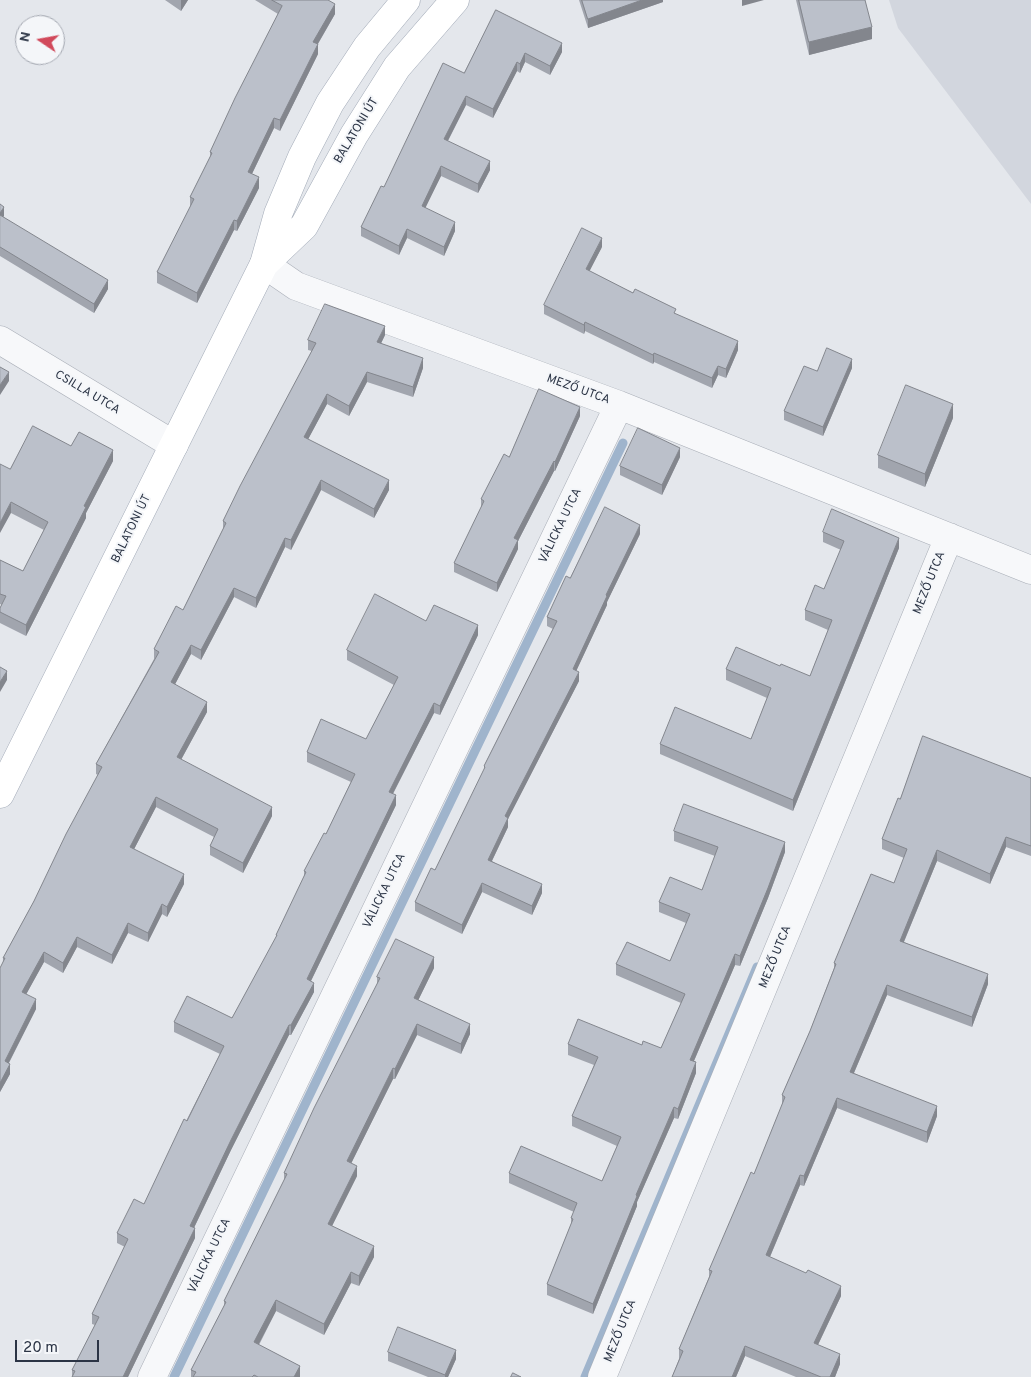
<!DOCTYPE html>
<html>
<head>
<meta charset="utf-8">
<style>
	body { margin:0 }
	#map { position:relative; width:1031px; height:1377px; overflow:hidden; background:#e4e7ec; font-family:Overpass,sans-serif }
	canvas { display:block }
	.north { position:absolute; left:15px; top:15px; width:50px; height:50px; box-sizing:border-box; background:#f4f6f9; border:1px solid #a4a8b1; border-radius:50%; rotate:282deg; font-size:14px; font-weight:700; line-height:20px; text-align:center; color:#2b3445 }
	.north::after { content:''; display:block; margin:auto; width:18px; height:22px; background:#d1495b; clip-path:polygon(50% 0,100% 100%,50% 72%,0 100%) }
	.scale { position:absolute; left:15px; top:1340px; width:84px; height:22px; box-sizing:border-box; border:2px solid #2b3445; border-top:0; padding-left:6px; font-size:15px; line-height:18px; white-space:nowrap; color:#2b3445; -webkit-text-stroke:4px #f4f6f9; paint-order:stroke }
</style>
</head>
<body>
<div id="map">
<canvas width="1031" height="1377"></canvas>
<div class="north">N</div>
<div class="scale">20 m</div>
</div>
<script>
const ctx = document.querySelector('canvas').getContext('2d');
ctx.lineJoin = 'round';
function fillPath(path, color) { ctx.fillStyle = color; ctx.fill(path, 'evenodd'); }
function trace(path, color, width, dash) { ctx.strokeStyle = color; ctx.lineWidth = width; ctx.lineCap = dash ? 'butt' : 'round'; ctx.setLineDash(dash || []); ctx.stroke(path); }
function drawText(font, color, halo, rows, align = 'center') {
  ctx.font = font + ' Overpass,sans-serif'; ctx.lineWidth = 4; ctx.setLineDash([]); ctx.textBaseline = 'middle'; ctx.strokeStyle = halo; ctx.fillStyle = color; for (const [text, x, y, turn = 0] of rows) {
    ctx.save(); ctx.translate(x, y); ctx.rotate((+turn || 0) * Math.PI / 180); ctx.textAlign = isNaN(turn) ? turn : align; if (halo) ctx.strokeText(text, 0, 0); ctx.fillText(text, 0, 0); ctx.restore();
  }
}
const built = new Path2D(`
	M889 0H1031V204L898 28Z`);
const stream = new Path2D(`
	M174 1377 623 443
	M585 1377 757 967`);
const minor = new Path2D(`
	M264 264 296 286 619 405 1031 570
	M0 340 174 445
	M152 1377 619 405
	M602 1377 949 537`);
const major = new Path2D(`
	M264 264 304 226 354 135 397 67 455 0
	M0 794 264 264 278 214 302 157 330 103 367 47 406 0`);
const wall = new Path2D(`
	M165 0H188L181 11Z
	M255 0H328L335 14 318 44V54L280 131 274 128 252 174 259 188 237 231 234 230 197 303 157 283V272L190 208V197L210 157V152L278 14Z
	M579 0H663V2L588 28Z
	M796 0H865L872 39 809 55Z
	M496 10 562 52 550 75 525 62 520 73 517 71 493 118 466 105 448 141 490 170 478 193 441 176 425 207 455 231 444 256 407 238 399 255 361 236V227L384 187 464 73Z
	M0 204 3 217 108 289 94 313 0 256Z
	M602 247 589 271 676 314 738 350 726 378 718 375 712 388 654 362 653 364 585 331 584 334 544 314V305Z
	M385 335 381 343 423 368 413 397 367 382 349 416 327 404 308 439 389 490 374 518 321 490 291 550 285 547 256 608 234 597 201 660 191 654 175 684 207 712 181 760 272 816 243 873 210 855V846L214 837 156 807 134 849 184 884 167 917 162 914 148 942 128 933 112 964 77 947 63 973 44 962 26 994 36 1009 9 1063 10 1074 0 1092 3 958 34 901 98 775 96 774V764L154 659V649L183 610 223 529V521L312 351 308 350V340Z
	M852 368 823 436 784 420V411L817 371Z
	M580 416 555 471H554L518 541V549L497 592 454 572V563L481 508V499L509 457Z
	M953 418 925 487 878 468V455Z
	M71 446 113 461 86 513V518L26 636 0 623V608L2 605 0 604V560L23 571 44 530 11 513 10 469Z
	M680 457 662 495 620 475V466Z
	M823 532 899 548 793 811 660 754V744L751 739 767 698 726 680V669L780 666 810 676 828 630 805 620V610L824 589 841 550 823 542Z
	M640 534 607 602V605L576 671 579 681 508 818V827L492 861 542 893 532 915 482 892 462 934 415 911V902L435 870 484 771V766L553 629 547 626V617L570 578Z
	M426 621 478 635 440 715 434 713 393 794 396 805 311 981 314 992 291 1035H289L231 1150 194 1228 195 1238 128 1377H72V1370L95 1325 92 1324V1314L125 1247 117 1243V1233L144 1204 220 1054 174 1032V1022L232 1018 276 938V935L304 877V871L326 834 351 782 307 762V752L366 739 394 685 347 660V650Z
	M1031 778V856L1006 847 990 884 937 861 904 942 988 984 972 1027 887 995 854 1073 937 1116 927 1143 837 1108 804 1186 800 1185 770 1257 841 1296 818 1345 840 1364 835 1377H796L745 1356 736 1377H672L679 1359V1349L709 1277V1270L754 1174 782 1105V1095L810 1031 834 968V963L894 883 904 858 882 849V839L900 799Z
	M674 831 785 852 768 898 740 966 735 965 694 1061 696 1073 678 1119 674 1118 637 1202V1206L593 1314 547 1295V1284L571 1224V1218L574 1212 509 1183V1173L602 1181 617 1146 572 1126V1116L594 1065 568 1055V1044L642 1045 661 1048 681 1003 616 975V964L670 961 686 923 659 912V902L702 890 715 856 674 841Z
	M434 968 418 1000 470 1034 461 1054 417 1035 395 1079H393L351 1163 357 1176 332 1226 374 1257 359 1286 351 1283 324 1335 276 1311 259 1345 300 1366V1377H191V1370L224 1306V1301L284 1181V1173L377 985V977Z
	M388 1352 456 1359 448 1377H428L388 1361Z`);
const shadedWall = new Path2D(`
	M181 0H188L181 11Z
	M642 0H663V2L588 28V19Z
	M742 0H764L742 6Z
	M335 4V14L313 52V42Z
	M872 27V39L809 55V42Z
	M562 43V52L550 75V66Z
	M318 44V54L280 131V120Z
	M525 53V62L520 73V64Z
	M517 62V71L493 118V109Z
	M466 96V105L444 148V139Z
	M274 118V128L248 182V172Z
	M490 161V170L478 193V184Z
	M441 166V176L422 215V206Z
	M259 177V188L237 231V221Z
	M4 207V216L0 222V213Z
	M234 220V230L197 303V293Z
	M455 222V231L444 256V247Z
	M407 229V238L399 255V246Z
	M602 238V247L586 278V269Z
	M108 280V289L94 313V304Z
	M585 322V331L584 334V325Z
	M385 326V335L377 352V342Z
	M738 341V350L726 378V369Z
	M654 353V362L653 364V355Z
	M423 358V368L413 397V387Z
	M852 359V368L823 436V427Z
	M718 366V375L712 388V378Z
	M9 372V381L0 395V385Z
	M367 372V382L349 416V406Z
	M327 394V404L304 447V437Z
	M953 404V418L925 487V474Z
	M580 407V416L555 471V462Z
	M680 448V457L662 495V485Z
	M113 450V461L86 513V518L26 636V625L84 506Z
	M554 461V471L518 541V549L497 592V583L514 538Z
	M321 480V490L291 550V540Z
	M389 480V490L374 518V509Z
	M11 502V513L0 533V523Z
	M640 525V534L607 602V605L573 678V669L606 595Z
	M285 538V547L256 608V598Z
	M899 538V548L793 811V800Z
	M234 588V597L201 660V650Z
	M478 625V635L440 715V706Z
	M191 645V654L171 692V682Z
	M7 671V680L0 692V682Z
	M579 672V681L505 825V816Z
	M207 702V712L177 767V757Z
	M434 703V713L389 801V792Z
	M396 795V805L307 989V979Z
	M156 797V807L130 857V847Z
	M272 807V816L243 873V863Z
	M508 818V827L488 869V860Z
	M1006 837V847L990 884V874Z
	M785 842V852L768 898 740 966V956Z
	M937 850V861L900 951V941Z
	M184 874V884L167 917V907Z
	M482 883V892L462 934V925Z
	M542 884V893L532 915V906Z
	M162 904V914L148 942V933Z
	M128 923V933L112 964V955Z
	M77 937V947L63 973V963Z
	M44 952V962L22 1002V992Z
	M735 954V965L690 1070V1060Z
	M434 957V968L414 1009V998Z
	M988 974V984L972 1027V1017Z
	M314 983V992L291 1035V1025Z
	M887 985V995L850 1082V1072Z
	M36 999V1009L5 1070V1061Z
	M417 1024V1035L395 1079V1069Z
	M470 1024V1034L461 1054V1044Z
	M289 1025V1035L231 1150 190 1236V1226L231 1140Z
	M696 1062V1073L678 1119V1109Z
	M10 1064V1074L0 1092V1083Z
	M393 1068V1079L347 1172V1161Z
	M837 1098V1108L804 1186V1176Z
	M937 1106V1116L927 1143V1132Z
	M674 1107V1118L637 1202V1206L593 1314V1304L636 1195Z
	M357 1166V1176L328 1234V1224Z
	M800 1175V1185L766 1266V1255Z
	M195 1228V1238L128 1377H123Z
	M374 1246V1257L359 1286V1276Z
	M351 1272V1283L324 1335V1324Z
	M841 1286V1296L814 1353V1343Z
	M276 1300V1311L254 1353V1342Z
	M745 1346V1356L736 1377H732Z
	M456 1350V1359L448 1377H445V1375Z
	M840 1354V1364L835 1377H830Z
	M300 1366V1377H294Z`);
const building = new Path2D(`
	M272 0H328L335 4 313 42 318 44 280 120 274 118 248 172 259 177 237 221 234 220 197 293 157 272 194 199 190 197 212 153 210 152 235 98 282 6Z
	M582 0H642L588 19Z
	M799 0H865L872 27 809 42Z
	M496 10 562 43 550 66 525 53 520 64 517 62 493 109 466 96 444 139 490 161 478 184 441 166 422 206 455 222 444 247 407 229 399 246 361 227 381 186 384 187 443 63 464 73Z
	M0 204 4 207 0 213Z
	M0 215 108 280 94 304 0 247Z
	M582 228 602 238 586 269 633 293 635 289 676 309 674 313 738 341 726 369 718 366 712 378 654 353 653 355 585 322 584 325 544 305Z
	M325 304 385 326 377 342 423 358 413 387 367 372 349 406 327 394 304 437 389 480 374 509 321 480 291 540 285 538 256 598 234 588 201 650 191 645 171 682 207 702 177 757 272 807 243 863 210 846 218 829 156 797 130 847 184 874 167 907 162 904 148 933 128 923 112 955 77 937 63 963 44 952 22 992 36 999 5 1061 10 1064 0 1083V968L5 958H3L34 901 66 834 102 767 96 764 159 652 154 649 176 606 183 610 226 523 223 521 240 486 316 343 308 340Z
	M827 348 852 359 823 427 784 411 804 366 817 371Z
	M0 367 9 372 0 385Z
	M906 385 953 404 925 474 878 455Z
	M539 389 580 407 555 462 554 461 514 538 518 540 497 583 454 563 484 501 481 499 504 454 509 457Z
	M33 426 71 446 79 432 113 450 84 506 86 507 26 625 0 612V608L6 596 0 594V560L23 571 48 522 11 502 0 523V464L10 469Z
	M638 428 680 448 662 485 620 466Z
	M605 507 640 525 606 595 607 596 573 669 579 672 505 816 508 818 488 860 542 884 532 906 482 883 462 925 415 902 431 868 435 870 485 767 484 766 557 621 547 617 566 576 570 578Z
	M832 509 899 538 793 800 660 744 675 707 751 739 771 688 726 669 736 647 780 666 781 664 810 676 832 620 805 610 815 585 824 589 844 541 823 532Z
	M375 594 426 621 434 605 478 625 440 706 434 703 389 792 396 795 307 979 314 983 291 1025H289L231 1140 190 1226 195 1228 123 1377H72L75 1371 72 1370 99 1317 92 1314 128 1239 117 1233 134 1199 144 1204 184 1119 187 1121 224 1046 174 1022 187 996 232 1018 277 935H276L306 872 304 871 324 833 326 834 355 774 307 752 321 719 366 739 398 677 347 650Z
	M0 667 7 671 0 682Z
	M923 736 1031 778V846L1006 837 990 874 937 850 900 941 988 974 972 1017 887 985 850 1072 937 1106 927 1132 837 1098 804 1176 800 1175 766 1255 806 1273 808 1270 841 1286 814 1343 840 1354 830 1377H821L745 1346 732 1377H672L683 1351 679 1349 712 1271 709 1270 751 1172 754 1174 785 1097 782 1095 810 1031 836 964 834 963 871 874 894 883 907 849 882 839 898 798 900 799Z
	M684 804 785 842 768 888 740 956 735 954 690 1060 696 1062 678 1109 674 1107 636 1195 637 1196 593 1304 547 1284 573 1219 571 1218 577 1203 509 1173 521 1146 602 1181 621 1137 572 1116 598 1057 568 1044 578 1019 642 1045 643 1041 661 1048 685 994 616 964 627 942 670 961 690 914 659 902 670 877 702 890 718 847 674 831Z
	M396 939 434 957 414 998 470 1024 461 1044 417 1024 395 1069 393 1068 347 1161 357 1166 328 1224 374 1246 359 1276 351 1272 324 1324 276 1300 254 1342 300 1366 294 1377H258L254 1375 252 1377H193L196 1372 191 1370 226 1302 224 1301 287 1174 284 1173 314 1108 380 978 377 977Z
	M398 1327 456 1350 445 1375 388 1352Z
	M513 1373 521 1377H511Z`);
const streetNames = [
	["BALATONI ÚT",357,131,-59],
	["MEZŐ UTCA",578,390,20],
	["CSILLA UTCA",87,393,31],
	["VÁLICKA UTCA",561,526,-64],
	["BALATONI ÚT",132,529,-64],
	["MEZŐ UTCA",930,583,-68],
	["VÁLICKA UTCA",385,891,-64],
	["MEZŐ UTCA",776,957,-68],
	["VÁLICKA UTCA",210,1256,-64],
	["MEZŐ UTCA",621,1331,-68]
];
fillPath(built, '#d2d6de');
trace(stream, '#9fb4cc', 9);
trace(minor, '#a9aeb7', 29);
trace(major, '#a3abb8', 29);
trace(minor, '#f7f8fa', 28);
trace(major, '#fff', 28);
fillPath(wall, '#a1a5ae');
fillPath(shadedWall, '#83868d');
fillPath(building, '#bbc0ca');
trace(building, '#83868d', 1);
drawText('12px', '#2b3445', '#f4f6f9', streetNames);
</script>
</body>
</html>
